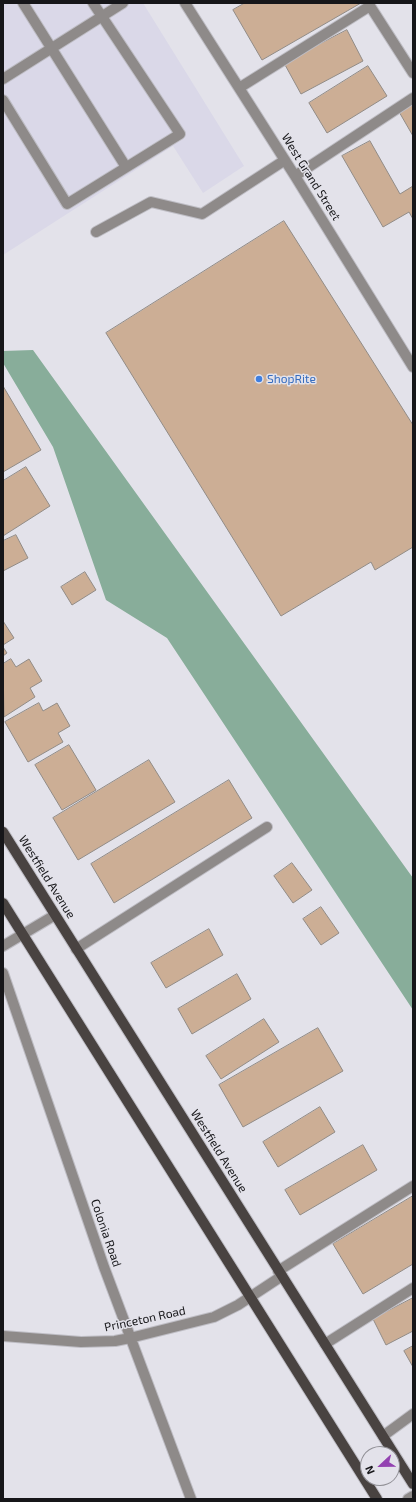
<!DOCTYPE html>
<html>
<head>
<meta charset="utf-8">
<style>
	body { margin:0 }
	#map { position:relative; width:416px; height:1502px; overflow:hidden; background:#e3e2ea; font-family:"Exo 2",sans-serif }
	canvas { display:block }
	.frame { position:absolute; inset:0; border:4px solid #161619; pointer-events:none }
	.north { position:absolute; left:360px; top:1446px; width:40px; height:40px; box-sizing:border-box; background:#e3e2ea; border:1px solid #919096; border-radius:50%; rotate:248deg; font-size:11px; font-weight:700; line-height:16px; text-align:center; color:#161619 }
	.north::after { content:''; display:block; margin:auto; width:14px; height:18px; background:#9342b1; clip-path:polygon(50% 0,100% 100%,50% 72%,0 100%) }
</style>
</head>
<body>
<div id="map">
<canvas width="416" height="1502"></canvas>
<div class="frame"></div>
<div class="north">N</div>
</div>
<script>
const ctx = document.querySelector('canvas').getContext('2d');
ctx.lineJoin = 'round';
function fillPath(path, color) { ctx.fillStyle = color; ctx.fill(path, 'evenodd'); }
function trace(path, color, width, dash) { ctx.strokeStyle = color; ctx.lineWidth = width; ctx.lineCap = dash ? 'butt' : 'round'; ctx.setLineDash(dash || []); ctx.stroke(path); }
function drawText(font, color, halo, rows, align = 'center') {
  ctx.font = font + ' "Exo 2",sans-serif'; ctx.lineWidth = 3; ctx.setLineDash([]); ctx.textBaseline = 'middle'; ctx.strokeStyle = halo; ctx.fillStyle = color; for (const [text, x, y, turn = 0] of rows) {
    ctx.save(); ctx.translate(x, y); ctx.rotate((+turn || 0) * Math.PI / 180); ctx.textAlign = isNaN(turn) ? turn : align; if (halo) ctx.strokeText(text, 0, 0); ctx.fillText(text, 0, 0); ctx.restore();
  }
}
const built = new Path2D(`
	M3 3H143L244 166 203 193 173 146 3 255Z`);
const forest = new Path2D(`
	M33 350 413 878V1010L167 638 106 600 53 447 3 363V351Z`);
const building = new Path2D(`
	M245 3H361L262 60 233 10Z
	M347 30 363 61 301 94 284 63Z
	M368 66 387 96 327 133 309 103Z
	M413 101V136L398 110Z
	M370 141 400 194 413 186V219L409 212 383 227 342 156Z
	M284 221 413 425V547L375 570 371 562 281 616 106 333Z
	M3 386 41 450 3 472Z
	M26 467 50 506 3 536V481Z
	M16 535 28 558 3 571V541Z
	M85 572 96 590 72 605 61 587Z
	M3 621 14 638 3 645Z
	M3 647 7 653 3 656Z
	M11 659 16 667 29 659 42 681 30 688 35 697 4 717 3 664Z
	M39 703 43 711 57 703 70 726 58 733 63 742 28 762 5 722Z
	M69 745 96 790 62 810 35 765Z
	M149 760 175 802 78 860 53 818Z
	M229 780 252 818 114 903 91 864Z
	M292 863 312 890 293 903 274 876Z
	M321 907 339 933 321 945 303 919Z
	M209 929 223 955 166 988 151 963Z
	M237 974 251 999 192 1034 178 1009Z
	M264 1019 279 1042 221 1079 206 1056Z
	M318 1028 343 1071 243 1127 219 1085Z
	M320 1107 335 1132 278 1167 263 1142Z
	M363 1145 377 1170 300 1215 285 1190Z
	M413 1196V1264L363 1294 333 1244Z
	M413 1298V1331L386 1345 373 1319Z
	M413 1346V1367L404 1351Z`);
const minor = new Path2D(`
	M23 3 126 167
	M185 3 295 176 413 367
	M3 79 123 3
	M239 88 370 6 413 73
	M3 100 67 204 180 134 93 3
	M295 176 413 98
	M96 232 151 202 202 214 285 160
	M3 946 55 915
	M76 949 267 827
	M3 973 104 1267 191 1499
	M278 1271 413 1186
	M3 1336 81 1342 115 1341 130 1338 214 1317 238 1305 282 1276
	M325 1344 413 1288
	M383 1436 413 1414
	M408 1499 413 1496`);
const major = new Path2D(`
	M3 832 413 1484
	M3 903 377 1499`);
const markers = [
	[259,379,4,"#3f7fe0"]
];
const streetNames = [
	["West Grand Street",311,177,58],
	["Westfield Avenue",47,877,58],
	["Westfield Avenue",219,1151,58],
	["Colonia Road",106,1233,71],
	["Princeton Road",145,1319,-12]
];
const shopNames = [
	["ShopRite",267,379]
];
fillPath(built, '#dad8e8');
fillPath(forest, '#88ad9a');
fillPath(building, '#ccae95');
trace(building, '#918b86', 1);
trace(minor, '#bebdc4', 12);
trace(major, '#bebdc4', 12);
trace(minor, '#8e8a89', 10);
trace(major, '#494341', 10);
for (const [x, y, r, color] of markers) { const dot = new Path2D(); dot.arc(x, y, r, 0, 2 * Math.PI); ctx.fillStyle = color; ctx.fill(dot); trace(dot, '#e3e2ea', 1.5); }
drawText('12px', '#161619', '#e3e2ea', streetNames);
drawText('12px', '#366cbe', '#e3e2ea', shopNames, 'left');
</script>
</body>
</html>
